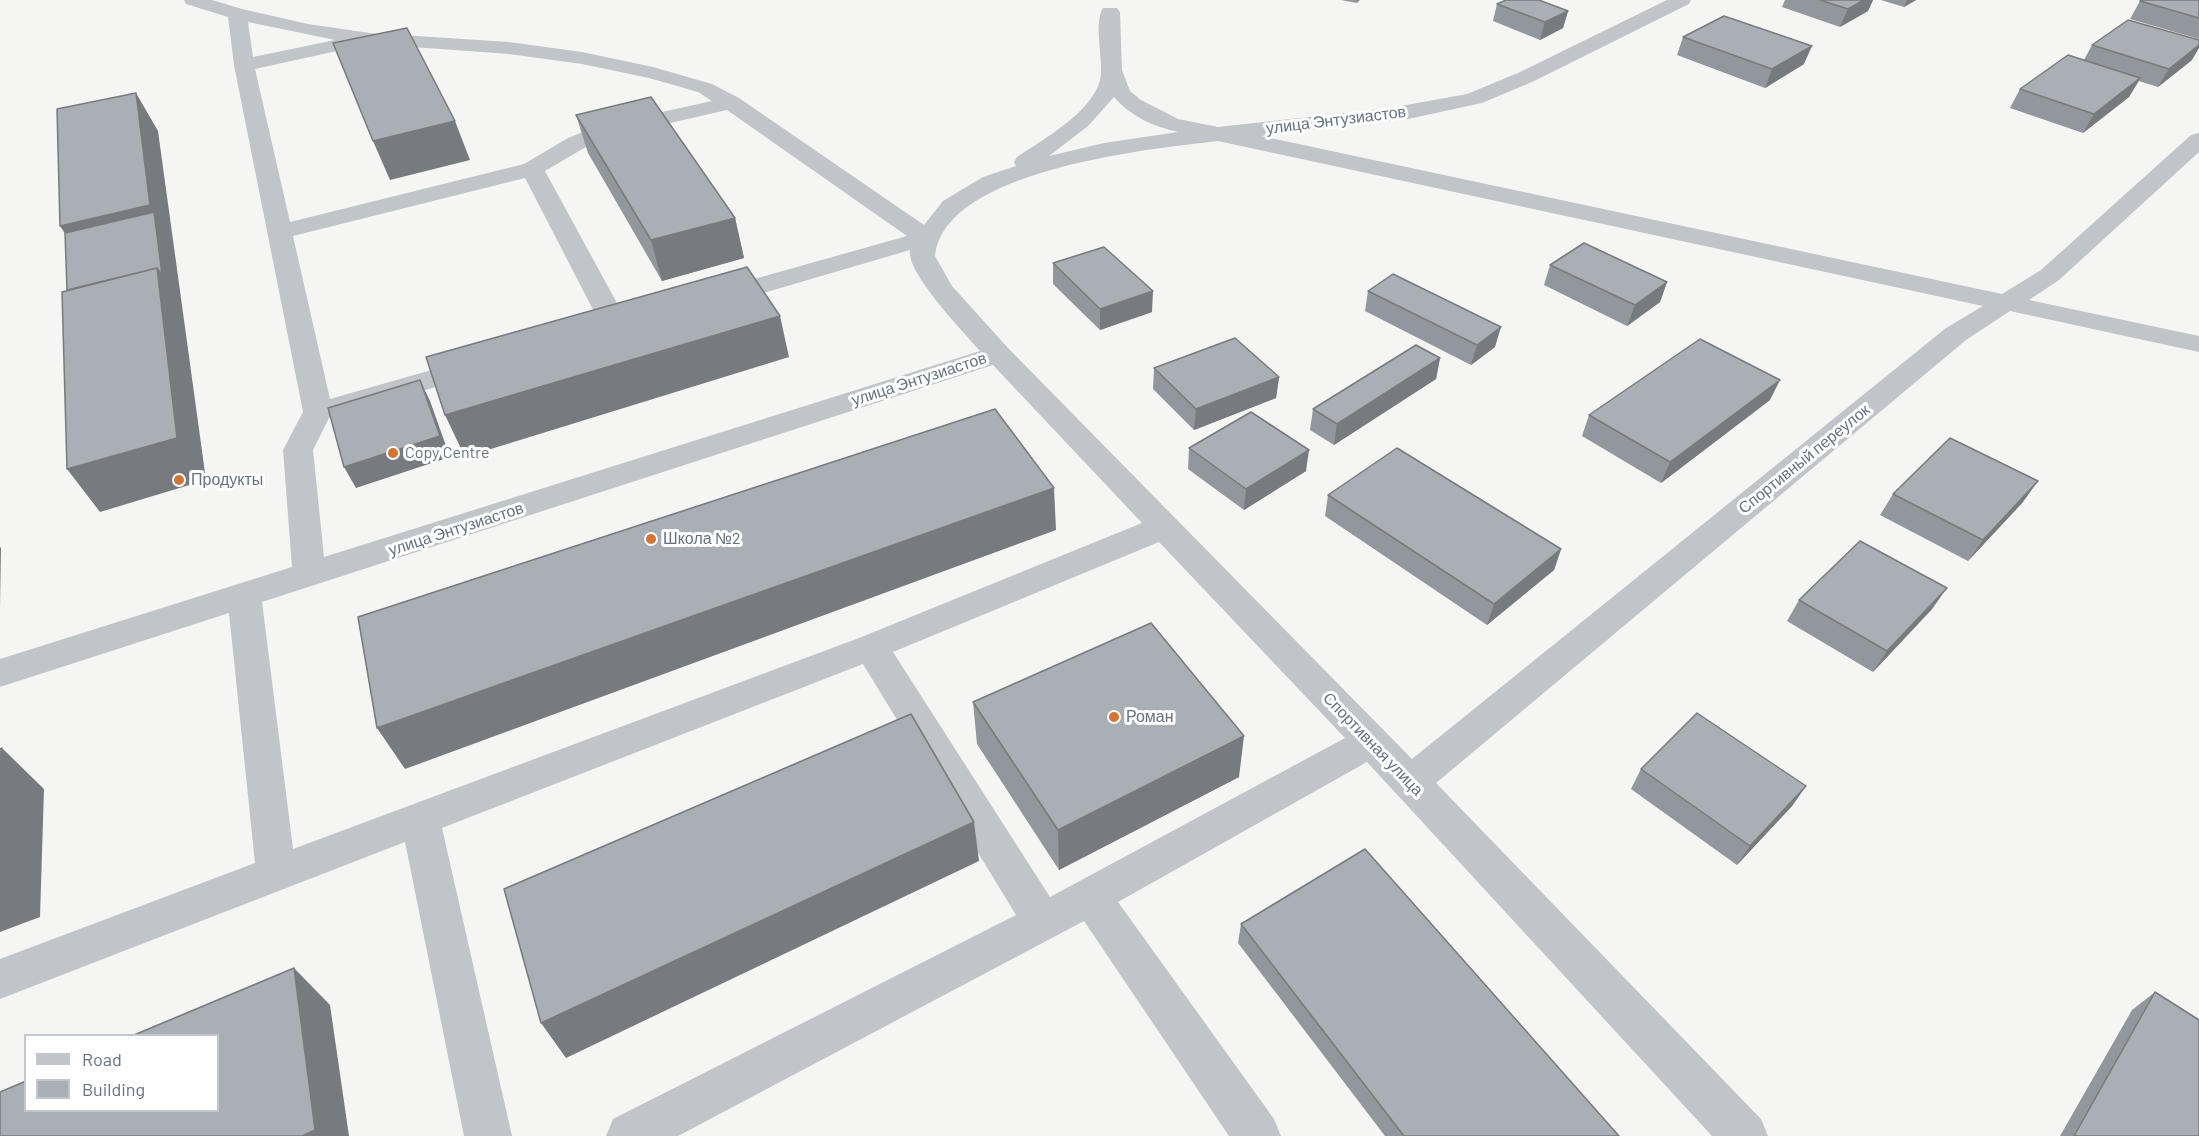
<!DOCTYPE html>
<html>
<head>
<meta charset="utf-8">
<style>
	body { margin:0 }
	#map { position:relative; width:2199px; height:1136px; overflow:hidden; background:#f5f6f3; font-family:Barlow,sans-serif }
	canvas { display:block }
	.legend { position:absolute; left:24px; top:1034px; width:195px; height:78px; box-sizing:border-box; background:#fff; border:2px solid #c2c6cd; margin:0; padding:8px 10px; list-style:none; font-size:18px; color:#677181 }
	.legend li { display:flex; align-items:center; gap:12px; height:30px }
	.legend b { width:30px; border:2px solid #c2c6cd }
</style>
</head>
<body>
<div id="map">
<canvas width="2199" height="1136"></canvas>
<ul class="legend">
<li><b style="height:8px;background:#c1c4c8"></b>Road</li>
<li><b style="height:16px;background:#aaafb6"></b>Building</li>
</ul>
</div>
<script>
const ctx = document.querySelector('canvas').getContext('2d');
ctx.lineJoin = 'round';
function fillPath(path, color) { ctx.fillStyle = color; ctx.fill(path, 'evenodd'); }
function trace(path, color, width, dash) { ctx.strokeStyle = color; ctx.lineWidth = width; ctx.lineCap = dash ? 'butt' : 'round'; ctx.setLineDash(dash || []); ctx.stroke(path); }
function drawText(font, color, halo, rows, align = 'center') {
  ctx.font = font + ' Barlow,sans-serif'; ctx.lineWidth = 6; ctx.setLineDash([]); ctx.textBaseline = 'middle'; ctx.strokeStyle = halo; ctx.fillStyle = color; for (const [text, x, y, turn = 0] of rows) {
    ctx.save(); ctx.translate(x, y); ctx.rotate((+turn || 0) * Math.PI / 180); ctx.textAlign = isNaN(turn) ? turn : align; if (halo) ctx.strokeText(text, 0, 0); ctx.fillText(text, 0, 0); ctx.restore();
  }
}
const minor = new Path2D(`
	M184 0H212L242 9 308 24 370 33 509 42 582 52 653 67 712 84 739 98 924 225 943 201 983 177 1016 166 1014 162 1017 157C1044 139 1101 107 1101 72 1102 55 1094 21 1103 8H1117L1120 12 1122 70 1130 91 1141 100 1178 119 1218 127 1390 108 1467 94 1518 73 1667 0H1691L1689 4 1532 82 1482 103 1408 119 1261 136 2002 294 2041 270 2191 135 2199 133V152L2059 280 2029 300 2199 336V352L2010 311 1966 340 1436 783 1761 1119 1768 1136H1712L1367 762 1118 902 1274 1119 1281 1136H1229L1084 921 678 1136H606L613 1119 1016 915 863 664 442 828 512 1136H464L405 842 0 999V959L255 863 229 613 0 687V659L292 567 283 450 303 412 234 65 228 17 186 4ZM248 22 335 40 253 57ZM358 43 509 54 582 64 649 78 698 92 712 101 598 126 568 138 524 164 290 222 255 69 355 47ZM1114 97C1130 116 1154 127 1178 132L1104 143 1049 156 1088 126ZM727 110 907 236 708 292 704 298 708 304 717 306 726 304 910 250C906 273 964 332 980 351L324 557 313 450 329 418 487 372 491 366 487 360 477 357 330 399 293 236 525 178 602 327 606 333 616 335 626 333 630 327 545 171 584 148 613 136ZM1218 141 1983 306 1946 328 1412 759 1008 348 952 286 935 256C944 169 1151 149 1218 141ZM993 365 1142 523 859 638 293 849 262 602ZM1159 542 1345 738 1050 897 893 652Z`);
const wall = new Path2D(`
	M1341 0H1360L1357 3Z
	M1785 0H1873L1868 11 1840 27 1782 7Z
	M1881 0H1916L1904 7Z
	M2199 0V39L2130 19 2140 1Z
	M1497 4 1568 11 1563 28 1540 40 1493 21Z
	M1683 37 1804 64 1765 88 1677 55Z
	M2092 45 2192 60 2158 87 2139 81 2129 97 2083 133 2010 108 2020 89 2084 60Z
	M576 115 735 218 744 258 662 281 588 153Z
	M1053 263 1152 312 1100 330 1053 284Z
	M1550 265 1667 282 1660 302 1627 326 1544 285Z
	M1368 291 1495 347 1471 365 1365 311Z
	M1440 358 1436 379 1334 445 1310 430 1313 409Z
	M1154 368 1279 377 1276 398 1194 430 1153 389Z
	M1770 400 1661 483 1582 436 1589 415Z
	M1189 448 1306 471 1244 510 1188 469Z
	M1893 494 2023 502 1968 561 1880 515Z
	M1328 495 1561 549 1554 570 1487 625 1325 516Z
	M1799 600 1932 609 1873 672 1787 621Z
	M973 702 1239 777 1059 870 977 744Z
	M1641 769 1806 786 1792 806 1737 865 1631 789Z
	M1241 924 1619 1136H1385L1238 943Z
	M2155 992 2199 1136H2060L2132 1010Z`);
const shadedWall = new Path2D(`
	M1864 0H1873L1868 11 1840 27 1848 9Z
	M1907 0H1916L1904 7Z
	M1568 11 1563 28 1540 40 1545 22Z
	M2199 45V48L2192 60 2158 87 2169 69Z
	M1812 46 1804 64 1765 88 1772 69Z
	M2140 78 2129 97 2083 133 2094 114Z
	M136 93 158 131 206 480 100 512 67 469 157 268 87 266 60 226Z
	M455 121 470 160 390 180 373 141Z
	M735 218 744 258 662 281 651 240Z
	M1667 282 1660 302 1627 326 1635 305Z
	M1153 291 1152 312 1100 330V309Z
	M780 316 789 357 465 457 445 415Z
	M1501 327 1495 347 1471 365 1477 345Z
	M1440 358 1436 379 1334 445 1337 424Z
	M1279 377 1276 398 1194 430 1196 409Z
	M420 380 430 401 450 457 356 488 344 467Z
	M1780 380 1770 400 1661 483 1670 462Z
	M1309 450 1306 471 1244 510 1246 489Z
	M2038 481 2023 502 1968 561 1983 540Z
	M1054 488 1056 530 405 769 377 728Z
	M0 547 1 548 0 607Z
	M1561 549 1554 570 1487 625 1494 604Z
	M1947 588 1932 609 1873 672 1887 651Z
	M1244 736 1239 777 1059 870 1058 830Z
	M2 748 44 789 40 917 0 932V773Z
	M1806 786 1792 806 1737 865 1750 846Z
	M974 822 979 861 566 1058 541 1023Z
	M294 968 330 1005 349 1136H302Z`);
const building = new Path2D(`
	M1506 0H1539L1568 11 1545 22 1497 4Z
	M1820 0H1864L1848 9Z
	M2142 0H2199V18L2140 1Z
	M1724 16 1812 46 1772 69 1683 37Z
	M2128 20 2199 40V45L2169 69 2092 45Z
	M407 28 455 121 373 141 333 43Z
	M2068 55 2140 78 2094 114 2020 89Z
	M136 93 150 205 60 226 57 109Z
	M651 97 735 218 651 240 576 115Z
	M154 212 162 275 157 268 67 290 65 233Z
	M1584 243 1667 282 1635 305 1550 265Z
	M1104 247 1153 291 1100 309 1053 263Z
	M747 267 780 316 445 415 426 357Z
	M157 268 177 438 67 469 62 292Z
	M1393 274 1501 327 1477 345 1368 291Z
	M1235 338 1279 377 1196 409 1154 368Z
	M1700 339 1780 380 1670 462 1589 415Z
	M1416 345 1440 358 1337 424 1313 409Z
	M420 380 440 436 344 467 328 408Z
	M995 409 1054 488 377 728 358 617Z
	M1251 412 1309 450 1246 489 1189 448Z
	M1950 438 2038 481 1983 540 1893 494Z
	M1397 448 1561 549 1494 604 1328 495Z
	M1860 541 1947 588 1887 651 1799 600Z
	M1151 623 1244 736 1058 830 973 702Z
	M1697 713 1806 786 1750 846 1641 769Z
	M911 714 974 822 541 1023 504 889Z
	M2 748 0 773V749Z
	M1365 849 1619 1136H1404L1241 924Z
	M294 968 315 1130 302 1136H0V1092L26 1081V1110H218V1035H134Z
	M2155 992 2199 1020V1136H2074Z`);
const markers = [
	[393,453,6,"#d47434"],
	[179,480,6,"#d47434"],
	[651,539,6,"#d47434"],
	[1114,717,6,"#d47434"]
];
const streetNames = [
	["улица Энтузиастов",1336,120,-7],
	["улица Энтузиастов",919,379,-18],
	["Спортивный переулок",1804,459,-39],
	["улица Энтузиастов",456,529,-18],
	["Спортивная улица",1373,744,46]
];
const poiNames = [
	["Copy Centre",405,453],
	["Продукты",191,480],
	["Школа №2",663,539],
	["Роман",1126,717]
];
fillPath(minor, '#c1c4c8');
fillPath(wall, '#92969d');
fillPath(shadedWall, '#777a7f');
fillPath(building, '#aaafb6');
trace(building, '#777a7f', 1.5);
for (const [x, y, r, color] of markers) { const dot = new Path2D(); dot.arc(x, y, r, 0, 2 * Math.PI); ctx.fillStyle = color; ctx.fill(dot); trace(dot, '#fff', 2); }
drawText('16px', '#677181', '#fff', streetNames);
drawText('16px', '#677181', '#fff', poiNames, 'left');
</script>
</body>
</html>
